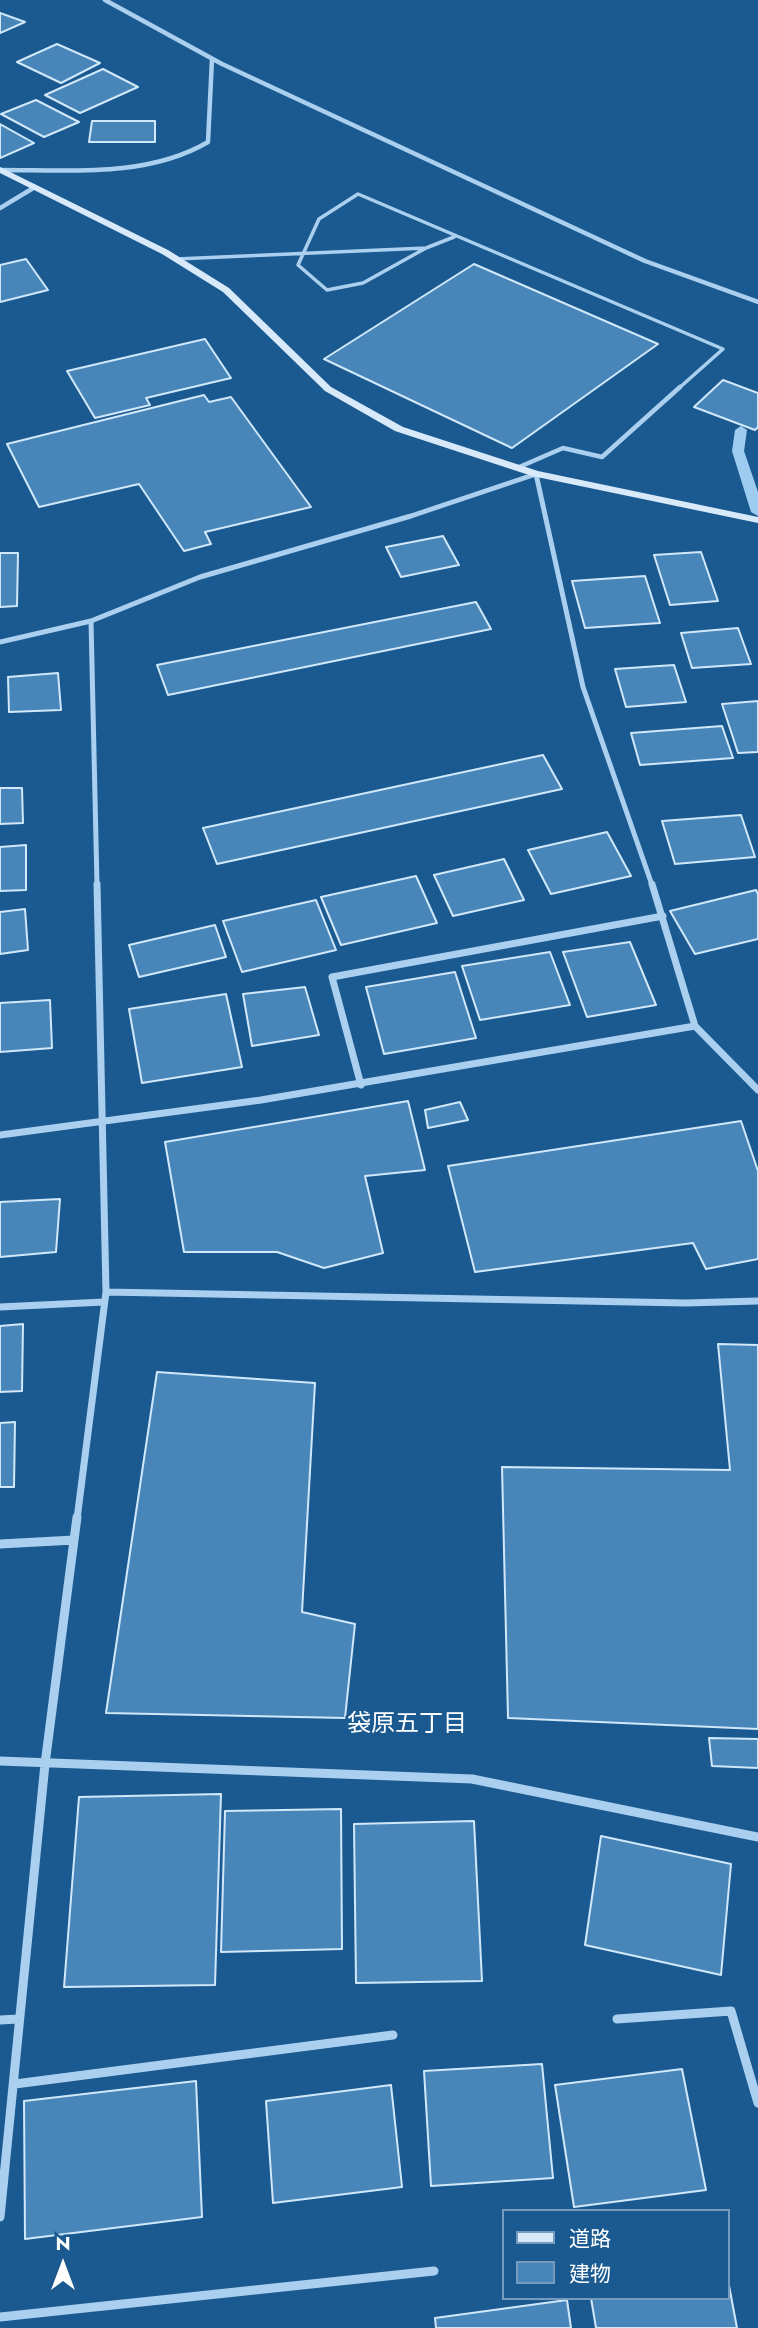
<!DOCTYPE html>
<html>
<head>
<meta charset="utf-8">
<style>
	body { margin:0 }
	#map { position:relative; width:758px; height:2328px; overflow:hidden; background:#1b5a91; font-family:Jost,"Noto Sans JP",sans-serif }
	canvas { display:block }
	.legend { position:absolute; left:502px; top:2209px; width:228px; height:91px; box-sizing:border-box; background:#1b5a91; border:2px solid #769cbd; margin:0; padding:9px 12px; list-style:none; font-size:21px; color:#fff }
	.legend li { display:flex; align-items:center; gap:14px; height:35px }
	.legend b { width:35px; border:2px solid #769cbd }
	.north { position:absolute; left:28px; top:2230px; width:70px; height:70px; -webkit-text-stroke:5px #1b5a91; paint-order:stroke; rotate:0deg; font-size:19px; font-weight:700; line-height:28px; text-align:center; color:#fff }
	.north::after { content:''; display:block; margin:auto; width:24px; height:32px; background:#fff; clip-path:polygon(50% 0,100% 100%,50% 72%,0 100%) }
</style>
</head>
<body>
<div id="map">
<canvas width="758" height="2328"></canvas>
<ul class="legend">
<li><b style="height:9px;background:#d8eafa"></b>道路</li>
<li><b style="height:19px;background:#4886ba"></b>建物</li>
</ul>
<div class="north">N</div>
</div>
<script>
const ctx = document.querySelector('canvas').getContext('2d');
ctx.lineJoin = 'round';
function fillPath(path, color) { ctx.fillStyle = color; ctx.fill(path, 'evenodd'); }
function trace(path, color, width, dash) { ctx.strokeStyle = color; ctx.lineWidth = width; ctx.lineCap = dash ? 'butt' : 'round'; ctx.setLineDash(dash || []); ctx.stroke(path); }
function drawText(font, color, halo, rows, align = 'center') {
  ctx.font = font + ' Jost,"Noto Sans JP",sans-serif'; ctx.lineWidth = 5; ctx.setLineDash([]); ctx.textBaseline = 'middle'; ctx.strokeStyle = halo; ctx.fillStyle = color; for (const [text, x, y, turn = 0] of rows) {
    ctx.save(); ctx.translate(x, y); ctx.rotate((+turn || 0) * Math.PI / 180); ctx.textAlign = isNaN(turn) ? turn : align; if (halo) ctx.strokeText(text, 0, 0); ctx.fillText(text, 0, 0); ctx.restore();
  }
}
const stream = new Path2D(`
	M741 426 747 430 744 451 758 492V516L751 512 732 451 735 430Z`);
const building = new Path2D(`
	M0 13 25 22 0 33Z
	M57 44 100 63 61 83 17 62Z
	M103 69 138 87 80 113 45 95Z
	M36 100 79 122 44 137 1 114Z
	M92 121H155V142H89Z
	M0 124 34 143 0 158Z
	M26 259 48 290 0 302V265Z
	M474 264 658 344 512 448 324 359Z
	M205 339 231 378 146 398 150 405 95 418 67 371Z
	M723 380 758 393V427L755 430 694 407Z
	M204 395 209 402 231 397 311 507 205 532 211 544 184 551 139 484 39 507 7 444Z
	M443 536 459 565 401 577 386 547Z
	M701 552 718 601 670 605 654 555Z
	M0 553H18L17 606 0 607Z
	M645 576 660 623 585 628 572 581Z
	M476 602 491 629 168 695 157 665Z
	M738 628 751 664 692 668 681 633Z
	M674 665 686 702 626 707 615 669Z
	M58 673 61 710 9 712 8 677Z
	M758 701V752L738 753 722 704Z
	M722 726 733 758 640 765 631 733Z
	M543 755 562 789 217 864 203 828Z
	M0 788H22L23 823 0 824Z
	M741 815 755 857 675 864 662 821Z
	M607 832 631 876 551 894 528 850Z
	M26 845V890L0 891V847Z
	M504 859 524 900 453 916 434 875Z
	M416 876 437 923 341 945 321 897Z
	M756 890 758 894V939L695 954 670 911Z
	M316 900 336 950 242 972 223 921Z
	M25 909 28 950 0 954V912Z
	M215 925 226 957 139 977 129 945Z
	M630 942 656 1005 587 1017 563 952Z
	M550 952 570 1005 480 1020 462 966Z
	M455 972 476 1038 384 1054 366 987Z
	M305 987 319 1035 252 1046 243 994Z
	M226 994 242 1067 142 1083 129 1009Z
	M50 1000 52 1048 0 1052V1003Z
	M408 1101 425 1170 365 1176 383 1253 324 1268 277 1252H184L165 1142Z
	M460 1102 468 1120 428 1128 425 1110Z
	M741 1121 758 1171V1259L706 1269 693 1243 475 1272 448 1166Z
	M60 1199 56 1252 0 1257V1202Z
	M23 1324 22 1391 0 1392V1326Z
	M718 1344 758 1345V1729L508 1718 502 1467 730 1470Z
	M157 1372 315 1383 302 1612 355 1624 345 1718 106 1713Z
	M15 1422 14 1487H0V1423Z
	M709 1738 758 1739V1768L712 1766Z
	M221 1794 215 1985 64 1987 79 1797Z
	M341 1809 342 1949 221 1952 225 1811Z
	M474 1821 482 1981 356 1983 354 1824Z
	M601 1836 731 1864 721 1975 585 1945Z
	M542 2064 553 2178 431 2186 424 2071Z
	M682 2069 706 2190 574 2207 555 2085Z
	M196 2081 202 2217 25 2239 24 2101Z
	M391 2085 402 2187 273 2203 266 2101Z
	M728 2280 737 2328H596L591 2298H728Z
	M567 2300 571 2328H436L435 2318Z`);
const laneFar1 = new Path2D(`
	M426 248 363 283 327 290 298 265 319 219 358 194 723 349 678 389
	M176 259 426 248 454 237`);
const lane = new Path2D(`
	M517 468 563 448 602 457 680 387`);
const streetFar3 = new Path2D(`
	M105 0 222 64 645 261 758 302
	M0 170C68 170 147 178 208 142L212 59
	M0 208 35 187`);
const streetFar2 = new Path2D(`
	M91 621 97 885
	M0 642 91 621 200 577 411 516 536 474 583 687 652 885`);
const streetFar1 = new Path2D(`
	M695 1026 758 1090
	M361 1085 332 977 663 916
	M0 1135 261 1100 695 1026 652 884
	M106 1292 686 1303 758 1301
	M0 1307 104 1302
	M77 1519 106 1292 97 884`);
const street = new Path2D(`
	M0 1544 74 1540
	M0 1761 472 1779 758 1837
	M617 2019 731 2011 758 2103
	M0 2020 18 2019
	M15 2084 393 2035
	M0 2217 45 1764 77 1517
	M0 2317 434 2271`);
const secondary = new Path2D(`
	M0 167 168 250 229 288 331 387 403 427 538 471 758 517V523L532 476 395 431 325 391 223 292 162 254 0 173Z`);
const nearNeighbourhoodnames = [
	["袋原五丁目",407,1725]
];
fillPath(stream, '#9eccf1');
fillPath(building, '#4886ba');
trace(building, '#d1e8fa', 2);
trace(laneFar1, '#abd0ef', 3.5);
trace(lane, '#abd0ef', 4.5);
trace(streetFar3, '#abd0ef', 4.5);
trace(streetFar2, '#abd0ef', 5);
trace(streetFar1, '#abd0ef', 7);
trace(street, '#abd0ef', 9);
fillPath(secondary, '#d8eafa');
drawText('24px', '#fff', '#1b5a91', nearNeighbourhoodnames);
</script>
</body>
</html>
